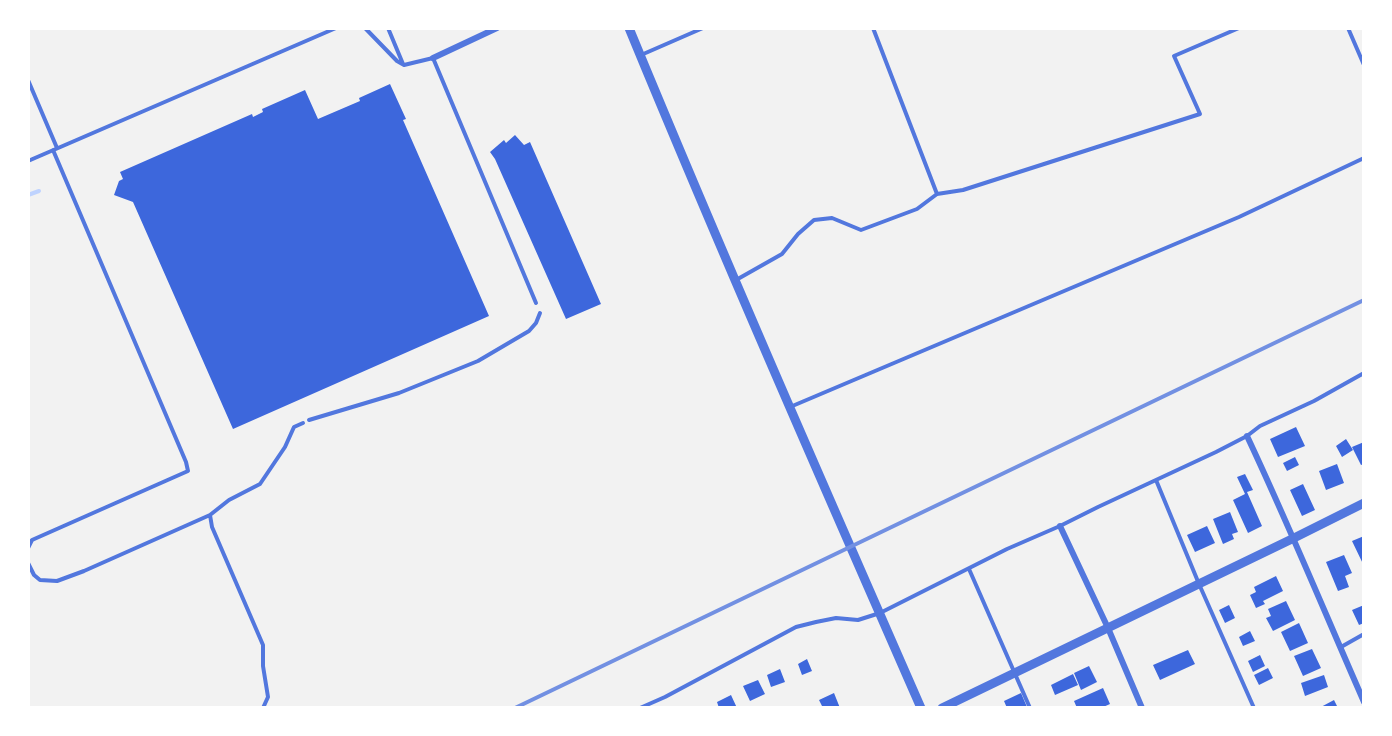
<!DOCTYPE html>
<html>
<head>
<meta charset="utf-8">
<style>
	body { margin:0 }
	#map { position:relative; width:1392px; height:736px; overflow:hidden; background:#f2f2f2; font-family:"Public Sans",sans-serif }
	canvas { display:block }
	.frame { position:absolute; inset:0; border:30px solid #fff; pointer-events:none }
</style>
</head>
<body>
<div id="map">
<canvas width="1392" height="736"></canvas>
<div class="frame"></div>
</div>
<script>
const ctx = document.querySelector('canvas').getContext('2d');
ctx.lineJoin = 'round';
function trace(path, color, width, dash) { ctx.strokeStyle = color; ctx.lineWidth = width; ctx.lineCap = dash ? 'butt' : 'round'; ctx.setLineDash(dash || []); ctx.stroke(path); }
function fillPath(path, color) { ctx.fillStyle = color; ctx.fill(path, 'evenodd'); }
const stream = new Path2D(`
	M28 195 39 191`);
const building = new Path2D(`
	M390 84 406 119 403 120 489 316 233 429 133 202 114 195 119 181 123 179 120 172 252 114 253 117 263 112 262 109 305 90 318 119 360 101 359 98Z
	M515 135 524 145 530 142 601 304 566 319 495 159 490 152 504 140 506 143Z
	M1296 427 1305 446 1278 457 1270 439Z
	M1346 439 1353 450 1342 457 1336 446Z
	M1364 442V464L1361 465 1352 447Z
	M1295 457 1299 465 1287 471 1283 463Z
	M1337 464 1344 483 1326 490 1319 471Z
	M1245 474 1253 490 1247 492 1262 526 1248 533 1233 500 1245 494 1237 477Z
	M1303 484 1315 510 1302 516 1290 490Z
	M1230 512 1238 532 1232 534 1234 539 1223 544 1213 519Z
	M1207 526 1215 543 1195 552 1187 535Z
	M1364 536V566L1352 541Z
	M1344 555 1352 573 1345 576 1349 587 1338 591 1326 562Z
	M1276 576 1283 591 1263 601 1265 604 1256 608 1250 595 1256 592 1254 587Z
	M1286 601 1295 620 1273 631 1266 618 1271 616 1268 609Z
	M1229 605 1235 618 1225 623 1219 610Z
	M1364 605V623L1359 625 1352 610Z
	M1299 623 1308 643 1290 651 1281 632Z
	M1250 631 1255 641 1243 646 1239 637Z
	M1312 649 1321 668 1303 676 1294 656Z
	M1188 650 1195 664 1160 680 1153 665Z
	M1260 655 1265 666 1253 672 1248 661Z
	M807 659 812 671 802 675 798 664Z
	M1089 666 1097 682 1081 690 1074 673Z
	M1268 668 1273 678 1259 685 1254 675Z
	M780 669 785 682 771 687 767 675Z
	M1073 674 1078 685 1055 695 1051 685Z
	M1324 675 1328 687 1305 696 1301 683Z
	M758 680 765 694 750 701 743 686Z
	M1103 688 1110 704 1101 708H1077L1074 701Z
	M834 693 840 708H823L819 700Z
	M1021 693 1027 707 1007 708 1004 701Z
	M731 695 737 708H719L717 702Z
	M1334 700 1338 708H1319Z`);
const service = new Path2D(`
	M365 28 397 61 404 65 433 58 536 303
	M388 28 403 64
	M1348 28 1364 65
	M641 55 703 28
	M28 80 57 148
	M28 161 336 28
	M937 194 963 190 1200 114 1174 56 1239 28
	M736 280 782 254 798 234 814 220 832 218 861 230 917 209 937 194 873 28
	M790 407 1239 217 1364 158
	M309 420 399 393 478 361 529 331 536 323 540 313
	M1156 480 1199 584 1254 708
	M28 548 32 540 188 471 186 462 53 150
	M28 563 34 575 40 580 57 581 84 571 210 515
	M969 569 1030 708
	M1341 647 1364 634
	M263 708 268 697 263 666V645L212 527 210 515 229 500 260 484 285 447 294 427 303 423
	M640 708 665 697 796 627 816 622 836 618 858 620 880 613 1007 549 1060 526 1098 507 1216 452 1247 436 1260 426 1314 401 1364 373`);
const minor = new Path2D(`
	M433 58 497 28
	M1247 436C1288 523 1325 613 1364 702
	M1060 526 1108 628 1142 708`);
const tertiary = new Path2D(`
	M629 28C723 256 822 482 921 708
	M942 708 1294 538 1364 503`);
const rail = new Path2D(`
	M515 708 1364 300`);
trace(stream, '#bfd3fe', 4);
fillPath(building, '#3d67dc');
trace(service, '#5277de', 4);
trace(minor, '#5277de', 6);
trace(tertiary, '#5277de', 9);
trace(rail, '#7290e2', 4);
</script>
</body>
</html>
